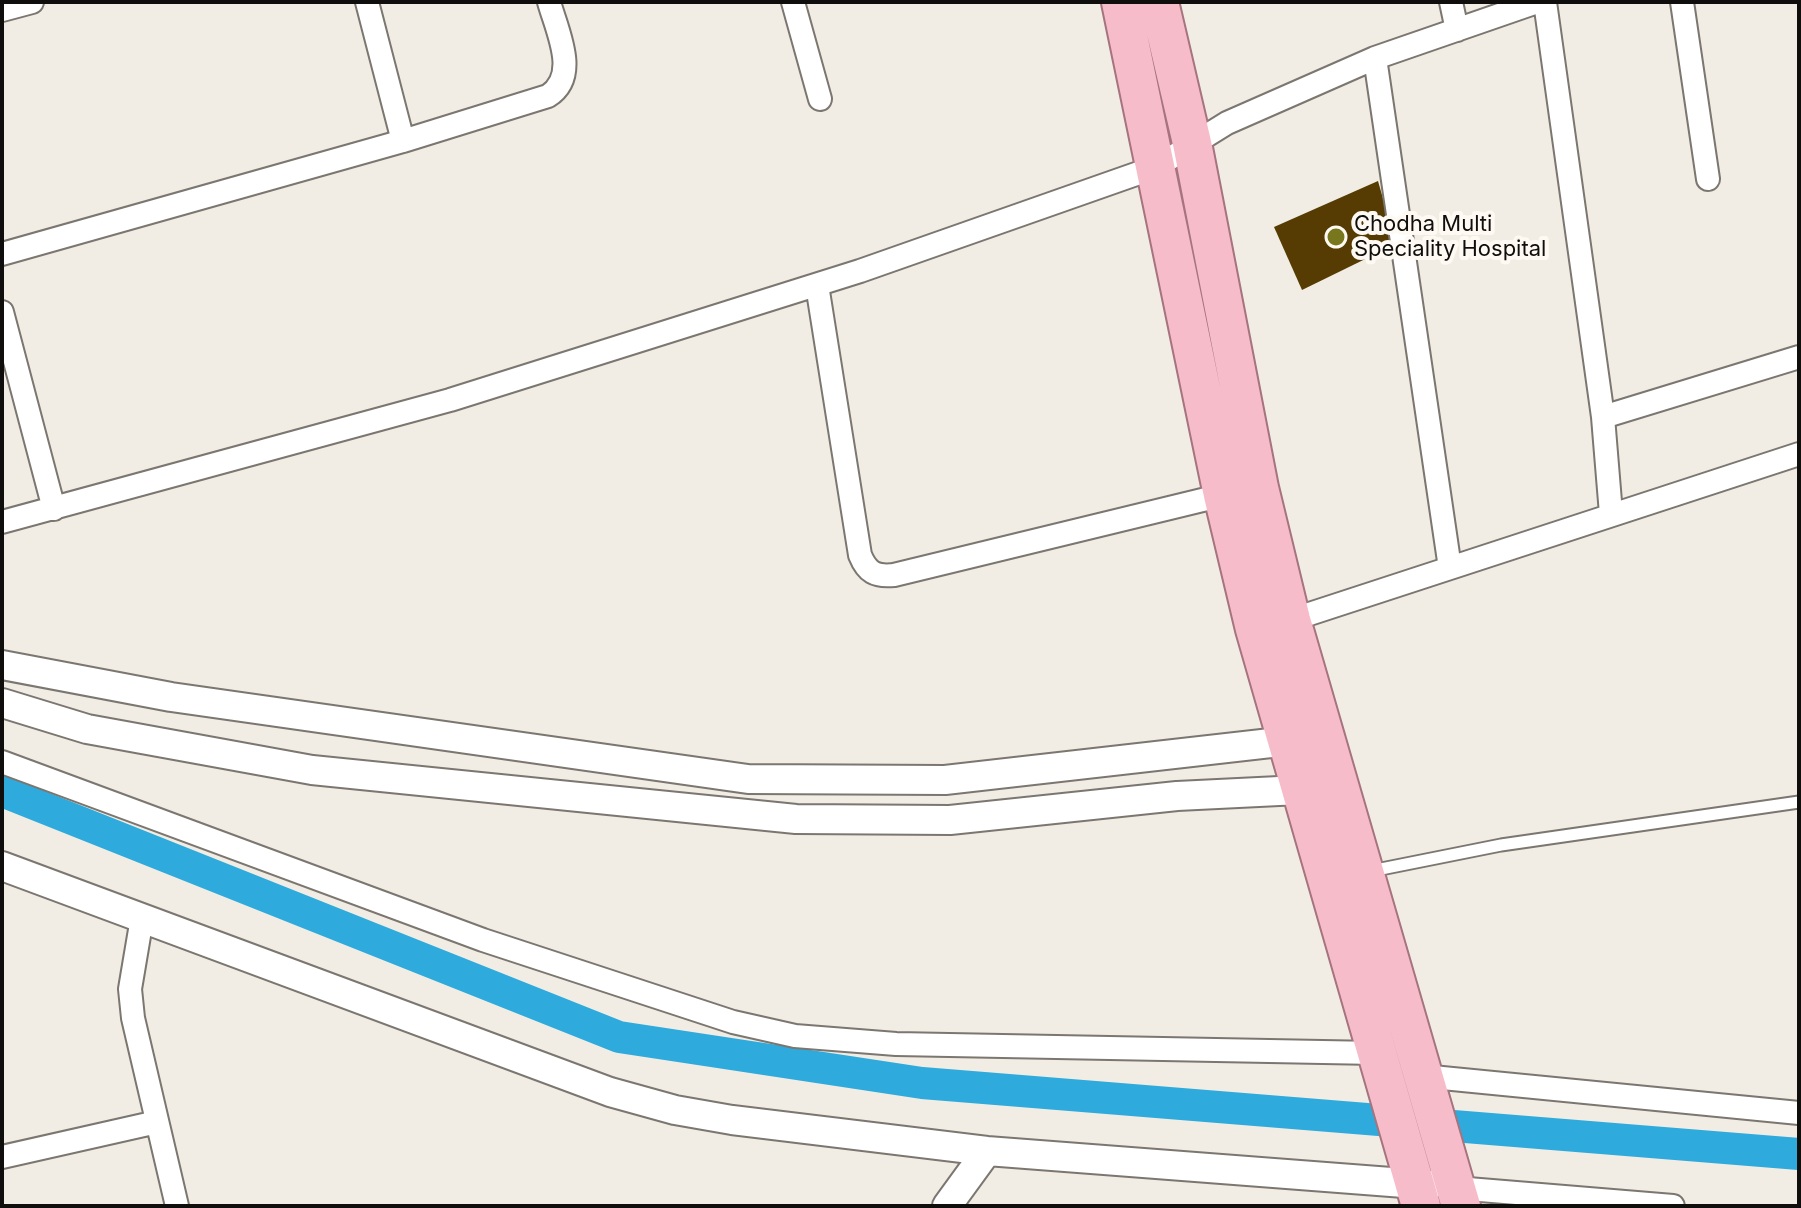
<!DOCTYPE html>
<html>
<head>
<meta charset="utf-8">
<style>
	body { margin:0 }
	#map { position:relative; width:1801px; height:1208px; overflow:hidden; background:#f2ede4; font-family:Inter,sans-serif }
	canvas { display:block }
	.frame { position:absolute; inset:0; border:4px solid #100e0c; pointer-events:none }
</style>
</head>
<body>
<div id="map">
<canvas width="1801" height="1208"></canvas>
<div class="frame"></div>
</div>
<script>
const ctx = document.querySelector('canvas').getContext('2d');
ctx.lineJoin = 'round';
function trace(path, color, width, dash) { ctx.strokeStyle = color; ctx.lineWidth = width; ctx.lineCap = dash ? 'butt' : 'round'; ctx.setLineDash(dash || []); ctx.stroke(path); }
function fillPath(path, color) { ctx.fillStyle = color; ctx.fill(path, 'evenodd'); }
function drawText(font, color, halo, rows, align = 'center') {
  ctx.font = font + ' Inter,sans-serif'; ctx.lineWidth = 8; ctx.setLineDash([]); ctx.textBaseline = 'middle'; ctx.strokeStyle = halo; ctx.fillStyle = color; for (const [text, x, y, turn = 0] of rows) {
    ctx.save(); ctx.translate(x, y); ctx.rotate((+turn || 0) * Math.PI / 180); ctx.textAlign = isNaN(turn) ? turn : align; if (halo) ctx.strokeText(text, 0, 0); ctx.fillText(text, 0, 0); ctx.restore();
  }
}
const canal = new Path2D(`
	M2 791 619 1037 922 1083 1799 1154`);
const building = new Path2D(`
	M1378 181 1396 244 1302 290 1274 227Z`);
const service = new Path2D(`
	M1371 871 1501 845 1799 802`);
const minor = new Path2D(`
	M367 2 403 141
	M793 2 820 99
	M1451 2 1457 30
	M1545 2 1603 417 1611 514
	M1682 2 1708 179
	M2 10 32 2
	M1375 58 1450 568
	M2 254 403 141 548 96C580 76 557 31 549 2
	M817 285 860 555C867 572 875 577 894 575L1223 495
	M2 312 54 509
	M1603 417 1799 357
	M2 522 450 400 860 271 1156 167 1227 123 1375 58 1537 2
	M1291 620 1799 454
	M2 762 483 940 733 1022 795 1036 896 1044 1376 1053
	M142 918 130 989 133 1018 177 1206
	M1422 1076 1799 1113
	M2 1157 157 1122
	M1456 1188 1673 1206`);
const tertiary = new Path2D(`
	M2 665 171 697 748 779 945 780 1306 739
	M2 703 87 729 312 770 796 819 950 820 1177 796 1320 789
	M2 866 610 1092 675 1110 732 1120 987 1151 1430 1185
	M947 1206 987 1151`);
const trunk = new Path2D(`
	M1121 2 1223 495 1255 629 1421 1206
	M1159 2 1192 143 1259 488 1291 620 1461 1206`);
const markers = [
	[1336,237,10,"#78771d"]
];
const poiNames = [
	["Chodha Multi",1354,224],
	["Speciality Hospital",1354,249]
];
trace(canal, '#2eabdc', 32);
fillPath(building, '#563c03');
trace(service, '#7b766f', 15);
trace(minor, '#7b766f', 26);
trace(tertiary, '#7b766f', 32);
trace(trunk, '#a5747f', 42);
trace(service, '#fff', 11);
trace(minor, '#fff', 22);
trace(tertiary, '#fff', 28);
trace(trunk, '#f7bcca', 38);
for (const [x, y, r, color] of markers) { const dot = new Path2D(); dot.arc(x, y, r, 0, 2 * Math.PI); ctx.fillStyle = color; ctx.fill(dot); trace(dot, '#fefaf3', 3); }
drawText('22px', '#100e0c', '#fefaf3', poiNames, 'left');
</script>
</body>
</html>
